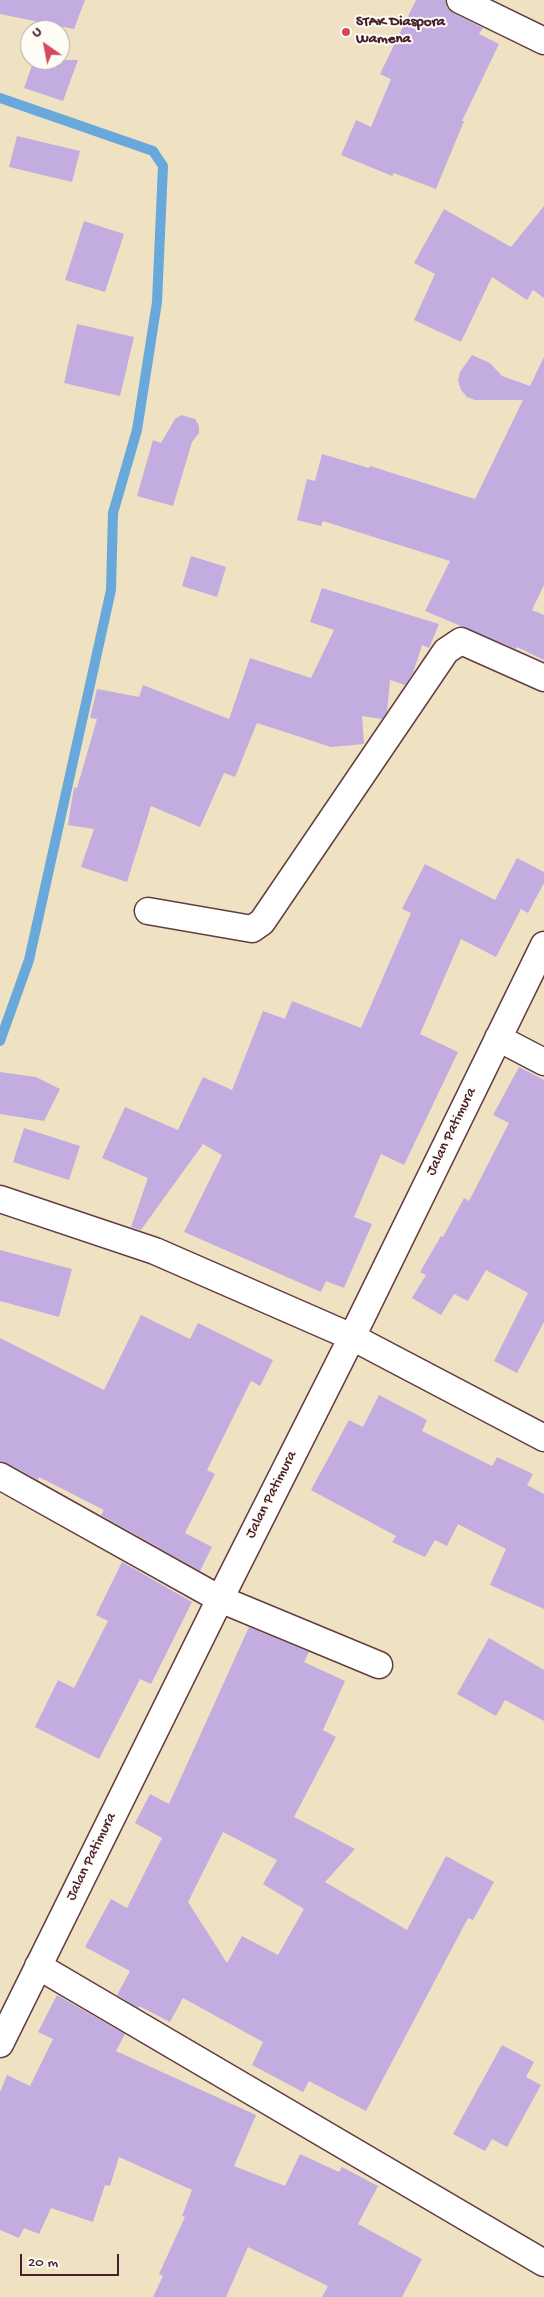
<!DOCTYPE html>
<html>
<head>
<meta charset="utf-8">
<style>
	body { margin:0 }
	#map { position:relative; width:544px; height:2297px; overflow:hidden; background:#efe2c2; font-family:"Gochi Hand",sans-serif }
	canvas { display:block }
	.north { position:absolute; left:20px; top:20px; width:50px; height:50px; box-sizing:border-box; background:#fdfcf7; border:1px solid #b5a4a5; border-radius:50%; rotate:327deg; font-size:14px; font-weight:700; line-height:20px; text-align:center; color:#4a1f2b }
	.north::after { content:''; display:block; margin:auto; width:18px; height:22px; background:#d1495b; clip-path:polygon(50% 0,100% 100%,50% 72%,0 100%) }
	.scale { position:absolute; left:20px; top:2254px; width:99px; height:22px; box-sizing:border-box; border:2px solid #4a1f2b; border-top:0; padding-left:6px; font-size:15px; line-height:18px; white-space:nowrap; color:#4a1f2b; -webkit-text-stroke:4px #fdfcf7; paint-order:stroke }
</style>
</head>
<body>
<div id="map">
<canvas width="544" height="2297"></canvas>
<div class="north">U</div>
<div class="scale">20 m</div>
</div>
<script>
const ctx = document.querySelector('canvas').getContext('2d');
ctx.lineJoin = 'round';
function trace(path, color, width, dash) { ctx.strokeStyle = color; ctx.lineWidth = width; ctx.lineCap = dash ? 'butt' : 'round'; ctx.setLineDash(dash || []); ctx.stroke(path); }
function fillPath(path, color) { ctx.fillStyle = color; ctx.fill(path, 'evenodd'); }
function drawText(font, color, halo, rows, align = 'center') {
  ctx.font = font + ' "Gochi Hand",sans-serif'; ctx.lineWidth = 4; ctx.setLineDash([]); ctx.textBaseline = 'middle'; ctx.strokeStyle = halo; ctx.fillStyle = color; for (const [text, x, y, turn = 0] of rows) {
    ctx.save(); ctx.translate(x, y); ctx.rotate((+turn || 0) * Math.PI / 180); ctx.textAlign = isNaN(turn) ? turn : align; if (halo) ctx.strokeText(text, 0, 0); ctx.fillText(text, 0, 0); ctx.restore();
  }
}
const stream = new Path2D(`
	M0 98 153 151 163 166 157 302 137 430 113 513 111 590 29 960 0 1041`);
const building = new Path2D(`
	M0 0H85L74 29 0 14Z
	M416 0H445L447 8 453 13 483 28 479 34 499 44 462 121H464L436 189 394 173 392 176 341 155 356 120 371 127 391 79 380 74Z
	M34 60H78L63 101 24 88Z
	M17 136 80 151 72 182 9 167Z
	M544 206V298L533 290 527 300 492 277 461 342 414 320 435 274 414 263 444 209 511 247Z
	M84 221 124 234 105 292 65 280Z
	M77 324 134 337 120 396 64 383Z
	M472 355 490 363 502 376 530 386 544 357V585L532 610 544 615V660L517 647 516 649 425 611 450 561 323 521 321 526 297 520 307 479 315 481 322 454 369 468 370 466 475 499 523 400H475L467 397 461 390 458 381 460 372Z
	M181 415 195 419 199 426V433L192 442 173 506 137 496 153 440 161 443 175 419Z
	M191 556 226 567 217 597 182 586Z
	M322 588 439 624 429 648 422 645 413 673 405 685 390 680 387 712 382 719 362 716 364 744 331 747 257 723 235 777 224 773 200 827 151 806 127 882 81 867 94 829 68 825 74 787 77 788 97 719 90 718 97 689 139 697 143 685 229 719 250 658 311 678 334 630 310 622Z
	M517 858 544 872V883L528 913 521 909 496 957 461 939 420 1034 458 1052 404 1165 381 1154 354 1217 372 1224 344 1288 326 1281 321 1292 184 1232 222 1155 203 1144 141 1230 131 1227 148 1178 102 1158 125 1107 178 1130 203 1077 232 1090 263 1011 285 1019 292 1001 361 1028 411 913 402 909 425 864 495 900Z
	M519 1067 544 1080V1322L517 1373 494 1361 528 1293 486 1270 468 1301 454 1294 441 1315 412 1298 426 1275 420 1272 441 1236 443 1237 464 1198 469 1201 509 1123 493 1115Z
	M0 1072 36 1077 60 1089 44 1121 0 1114Z
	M24 1128 80 1146 69 1180 13 1162Z
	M0 1250 72 1269 59 1317 0 1301Z
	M141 1315 190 1339 198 1323 273 1360 260 1386 251 1381 207 1470 215 1474 185 1533 212 1547 200 1571 101 1515 104 1510 39 1477 38 1480 7 1463 0 1461V1338L104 1390Z
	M379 1395 427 1420 422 1431 492 1466 497 1457 533 1474 527 1485 544 1494V1609L490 1585 506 1549 458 1524 447 1546 435 1540 425 1557 392 1542 396 1536 311 1490 349 1420 363 1427Z
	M122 1562 192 1602 151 1684 140 1679 99 1759 35 1727 58 1680 74 1688 108 1621 96 1615Z
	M249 1627 309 1652 304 1662 345 1681 323 1730 336 1737 294 1817 355 1849 325 1882 407 1930 446 1856 494 1882 473 1920 468 1918 366 2111 309 2081 303 2092 252 2065 263 2042 183 1998 170 2022 139 2006 138 2008 117 1995 130 1971 85 1947 111 1899 127 1908 162 1838 135 1823 150 1794 169 1804ZM223 1832 277 1860 263 1884 304 1909 278 1955 242 1936 227 1963 188 1902Z
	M489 1638 544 1670V1721L505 1700 496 1716 457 1694Z
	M57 1995 125 2034 116 2051 256 2115 234 2166 285 2186 300 2154 339 2172 342 2167 378 2186 358 2224 422 2259 402 2297H322L328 2286 248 2247 226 2297H153L163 2276 159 2274 185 2217 182 2216 192 2190 119 2157 110 2186 105 2185 93 2222 51 2208 39 2234 24 2228 19 2238 0 2230V2092L7 2075 30 2086 53 2039 38 2032Z
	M502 2045 534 2062 526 2077 541 2085 507 2147 492 2139 485 2151 453 2134Z`);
const street = new Path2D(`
	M460 0 544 41
	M148 911 252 929 262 922 446 651 461 641 544 678
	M498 1038 544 1062
	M0 1199 155 1251 352 1337 544 1438
	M0 1476 220 1599 379 1665
	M38 1966 544 2263
	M0 2044 220 1599 352 1337 544 945`);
const markers = [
	[346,32,5,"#d1495b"]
];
const poiNames = [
	["STAK Diaspora",356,23],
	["Wamena",356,40]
];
const streetNames = [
	["Jalan Patimura",452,1132,-64],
	["Jalan Patimura",272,1495,-63],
	["Jalan Patimura",92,1857,-64]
];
trace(stream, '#68a8db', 10);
fillPath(building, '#c3ace0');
trace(street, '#633c42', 29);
trace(street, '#fff', 26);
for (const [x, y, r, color] of markers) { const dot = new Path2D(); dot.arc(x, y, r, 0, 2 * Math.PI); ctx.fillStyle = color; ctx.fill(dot); trace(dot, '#fdfcf7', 2); }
drawText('bold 15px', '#4a1f2b', '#fdfcf7', poiNames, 'left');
drawText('15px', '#4a1f2b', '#fdfcf7', streetNames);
</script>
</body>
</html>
